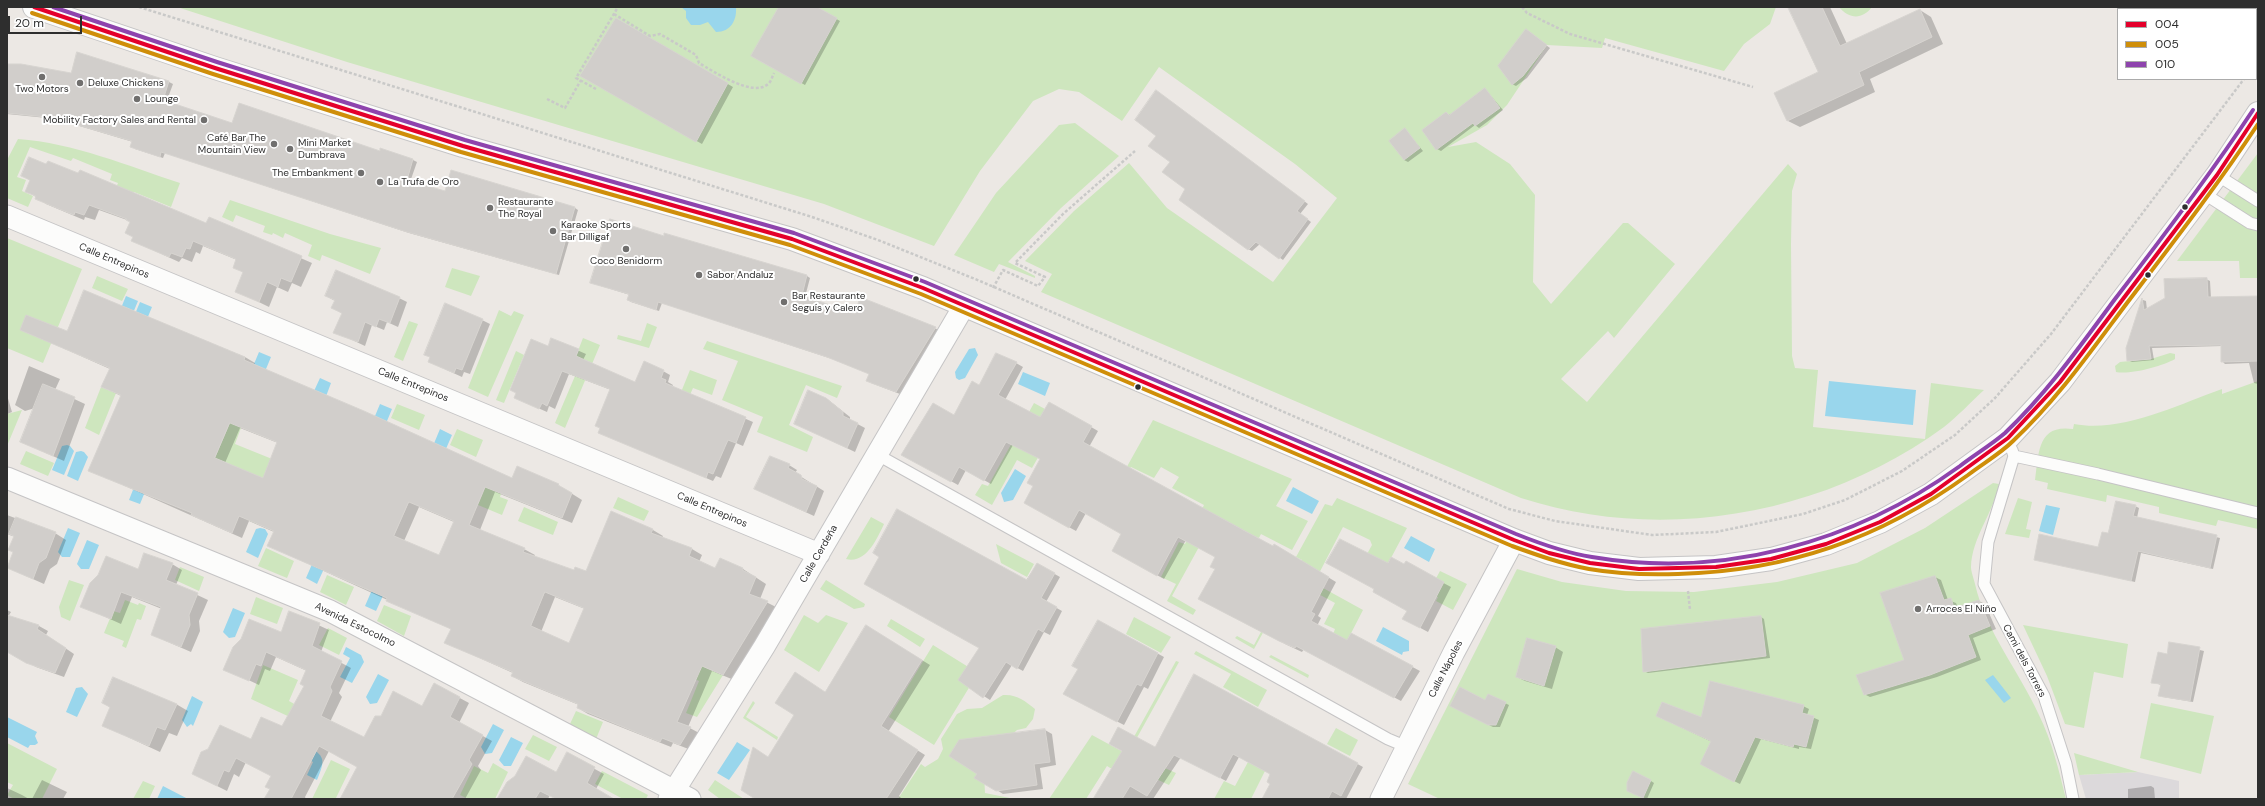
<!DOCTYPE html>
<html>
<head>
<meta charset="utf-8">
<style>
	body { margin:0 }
	#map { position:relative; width:2265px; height:806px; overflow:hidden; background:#ece8e4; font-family:"DM Sans",sans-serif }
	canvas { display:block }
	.frame { position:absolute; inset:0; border:8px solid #2e2e2e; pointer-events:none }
	.legend { position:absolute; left:2117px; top:8px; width:140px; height:72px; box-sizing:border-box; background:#fff; border:1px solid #ababab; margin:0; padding:5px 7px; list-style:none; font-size:12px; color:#2e2e2e }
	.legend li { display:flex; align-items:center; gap:8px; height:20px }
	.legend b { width:20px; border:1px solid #ababab }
	.scale { position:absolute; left:8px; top:16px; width:74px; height:18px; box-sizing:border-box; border:2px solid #2e2e2e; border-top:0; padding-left:5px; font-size:12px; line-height:14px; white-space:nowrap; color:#2e2e2e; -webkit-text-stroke:3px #fff; paint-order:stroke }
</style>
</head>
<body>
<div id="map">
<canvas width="2265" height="806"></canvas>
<div class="frame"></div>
<ul class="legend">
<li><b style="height:5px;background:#e4002b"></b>004</li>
<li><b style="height:5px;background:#cf8e09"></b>005</li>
<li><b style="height:5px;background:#8e44ad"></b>010</li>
</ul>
<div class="scale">20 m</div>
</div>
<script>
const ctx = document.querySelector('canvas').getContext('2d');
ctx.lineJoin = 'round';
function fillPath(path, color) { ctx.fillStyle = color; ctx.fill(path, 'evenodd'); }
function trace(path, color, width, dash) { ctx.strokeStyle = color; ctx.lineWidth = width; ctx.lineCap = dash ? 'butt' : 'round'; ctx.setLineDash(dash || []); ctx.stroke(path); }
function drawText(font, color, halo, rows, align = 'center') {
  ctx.font = font + ' "DM Sans",sans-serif'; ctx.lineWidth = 4; ctx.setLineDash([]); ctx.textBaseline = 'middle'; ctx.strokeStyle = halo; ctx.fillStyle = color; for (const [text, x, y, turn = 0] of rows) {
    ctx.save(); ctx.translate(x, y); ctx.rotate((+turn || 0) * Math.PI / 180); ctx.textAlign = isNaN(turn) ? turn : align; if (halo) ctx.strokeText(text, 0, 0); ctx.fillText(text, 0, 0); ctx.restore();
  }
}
const industrial = new Path2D(`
	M2138 772 2179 781V799H2086L2079 775Z`);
const green = new Path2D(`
	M177 7H1776L1770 24 1744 44 1724 71 1605 38 1602 48 1547 45 1507 105 1487 125 1448 147 1476 142 1510 164 1535 195 1533 282 1551 304 1623 223H1628L1675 264 1614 338 1608 331 1561 379 1587 402 1788 164 1797 174 1792 191 1791 244 1792 356 1795 368 1818 370 1813 427 1925 439 1931 383 1984 390C1971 402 1958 416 1944 427 1824 515 1663 544 1521 498L1041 292 1052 274 1025 261 1074 211 1129 163 1167 208 1273 282 1337 198 1295 164 1159 67 1122 121 1079 92 1059 89 1033 101 980 171 934 246 824 204 347 62Z
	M1839 7H1872C1862 20 1849 19 1839 7Z
	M1075 123 1119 156 1061 208 1008 262 1035 276V278L999 264 994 272 954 255 996 193 1059 125Z
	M18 139C74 143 128 166 180 183L171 207 134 192 132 197 115 190 118 183 110 180 112 174 73 158 71 161 30 147 17 177 26 180 22 191 33 196 28 207 7 198V160Z
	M2258 153V278H2240L2239 261H2177Z
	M230 200 330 234 381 248 370 274 322 255 320 261 308 256 312 245 285 233 283 238 273 233 272 235 263 232 265 226 236 215 233 222 222 217Z
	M7 238 82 269 43 363 7 348Z
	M452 268 480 276 471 296 445 287Z
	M97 276 128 289 122 301 92 288Z
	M499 310 511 316 514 311 524 315 488 397 468 388Z
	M409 321 418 324 403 361 394 357Z
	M647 323 657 327 649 348 617 339 618 335 641 341Z
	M583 338 600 345 565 428 555 423 575 376 569 374Z
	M707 341 842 386 837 398 806 385 789 425 813 437 807 452 757 432 763 417 722 400 738 361 703 349Z
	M516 351 524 355 504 403 496 400Z
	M2170 353 2175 354V359C2163 366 2130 375 2116 372L2115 366 2120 362 2151 359Z
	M690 370 717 380 712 395 693 388 685 406 677 402Z
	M2258 381V529L2218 520 2216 526 2159 513V507L2107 495 2106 502 2047 489 2048 483 2035 480C2039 453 2037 424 2073 429L2074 424C2122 433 2177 405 2222 389V394Z
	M101 387 116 393 99 435 85 428Z
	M240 396 251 401 235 444 282 463 257 524 246 519 263 479 199 495Z
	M1034 403 1045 409 1037 425 1052 433 1032 468 1017 460 992 505 975 495 982 484 988 486Z
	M397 404 425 415 419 430 391 418Z
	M22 410 7 446V414Z
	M1153 420 1292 479 1276 506 1308 521 1292 550 1261 534 1259 538 1256 537 1216 516 1172 596 1196 610 1193 615 1167 601 1176 584 1161 577 1179 542 1185 544 1204 505 1172 488 1179 477 1161 467 1154 478 1131 467 1107 507 1105 506Z
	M457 429 483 440 476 457 450 445Z
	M26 451 54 463 48 476 20 464Z
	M488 481 503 488 500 497 508 500 502 515 478 505Z
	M1993 483 1999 484C1994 512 1972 537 1971 567 1971 572 1974 579 1975 584 1986 632 2019 671 2039 715 2052 741 2059 771 2066 799H1440L1408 784 1517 569 1562 582 1626 591 1694 592 1777 582 1857 563 1925 528Z
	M618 497 649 511 644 521 613 508Z
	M1337 498 1407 528 1384 571 1367 554 1372 545 1370 540 1343 527 1314 583 1363 610 1346 643 1332 637 1335 629 1324 624 1335 603 1311 590 1281 600 1254 649 1235 638 1237 636 1254 645 1293 572 1296 573 1302 560 1296 557 1325 504 1332 506Z
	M2018 498 2032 502 2026 529 2031 530 2029 538 2005 534Z
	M524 507 558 522 553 535 518 521Z
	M871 517 884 524C877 539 866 564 846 559Z
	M996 544 1034 564 1027 577 1001 563Z
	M266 548 294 561 287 578 258 566Z
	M180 567 204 577 199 591 175 580Z
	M1440 571 1467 584 1453 610 1436 601 1438 597 1428 593Z
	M327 575 354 587 346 605 320 592Z
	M69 580 84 585 70 621 61 617 59 607Z
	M826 580 865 604 864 607 854 609 820 589Z
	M256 597 283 608 277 624 250 614Z
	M125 600 138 605 139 603 146 606 141 620 137 619 126 648 122 646 124 641 104 633 113 611 120 613Z
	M384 605 411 616 404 636 377 621Z
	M804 615 818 623 826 615 848 623 819 672 784 650Z
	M1134 617 1171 637 1161 653 1126 634Z
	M891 619 925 639 920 647 887 626Z
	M2023 625 2128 644 2123 678 2094 672 2084 728 2065 724 2047 676Z
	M328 628 347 638 339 655 319 645Z
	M933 645 978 673 934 745 889 717Z
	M1196 651 1267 690 1258 707 1223 687 1231 674 1194 654Z
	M675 655 723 675 697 717 686 713 699 681 670 669Z
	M1271 655 1309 675 1308 678 1269 657Z
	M1176 661 1179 662 1129 752 1176 773 1169 785 1139 771 1133 782 1107 766 1086 799H1049L1092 735 1125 753Z
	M263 665 298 680 289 701 298 706 292 718 251 699Z
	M1003 695C1017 694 1025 701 1035 709L1033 719 1026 728 1017 730 1004 742 984 773 985 793 1015 799H898L921 764 925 767 938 759 943 749 941 739 957 714 967 709 982 708Z
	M753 701 755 703 746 717 778 737 777 740 743 718Z
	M2151 703 2214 716 2201 774 2140 758Z
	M576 711 603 722 596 739 570 724Z
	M1336 728 1358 740 1350 756 1327 744Z
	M533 735 557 747 549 761 525 749Z
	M7 743 57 769 42 799H14L7 795 13 785 7 782Z
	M2074 753 2138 772 2079 775Z
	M331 760 350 769 336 798 337 799H312Z
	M1248 762 1265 771 1251 799H1214L1224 781 1235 786Z
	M493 763 508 772 495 799H468L460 795 474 766 488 773Z
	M602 771 648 795 646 799H623L595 784Z
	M715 780 744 799H720L708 790Z
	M143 781 155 786 149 799H133Z`);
const water = new Path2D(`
	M681 7H736C737 20 731 32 716 32L708 22 700 25H691L686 18V11Z
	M126 296 138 301 128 325 116 320Z
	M140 302 152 307 142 331 130 326Z
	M975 348 978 355 965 378 959 380 956 378 955 372 969 349Z
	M259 352 271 357 261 381 249 376Z
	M1023 372 1050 383 1045 396 1018 384Z
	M320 378 331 383 322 407 309 402Z
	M1829 381 1916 390 1913 425 1825 416Z
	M380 404 392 409 382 433 370 428Z
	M440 429 452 435 442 458 430 453Z
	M67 445 70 446 74 451 64 475 52 470 62 446Z
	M81 451 84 452 88 457 78 481 67 476 76 452Z
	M1015 469 1026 476 1013 500 1004 502 1001 493Z
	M140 472 151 477 140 504 129 500Z
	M1293 487 1319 501 1312 514 1286 501Z
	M2046 505 2060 508 2053 535 2039 531Z
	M68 528 80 533 70 557H62L58 552Z
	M260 528 265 529 268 534 258 558 246 552 256 529Z
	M1411 536 1435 549 1429 562 1404 548Z
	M87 540 99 545 89 569H81L77 564Z
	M316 555 328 560 317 584 306 578Z
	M375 583 387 587 376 611 365 606Z
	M233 608 245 613 235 637 229 638 223 632Z
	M1383 627 1409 641V651L1403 652 1402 655 1376 641Z
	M346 647 361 655 364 662 352 683 340 677 350 658 343 654Z
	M378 674 389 680 377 703 370 704 366 697Z
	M1993 675 2011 698 2004 703 1985 680Z
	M82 687 88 694 77 717 66 712 76 688Z
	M192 696 203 702 193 726 191 724 187 727 182 720Z
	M7 717 37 732 35 736 38 743 35 745H30L28 748 7 737Z
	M493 724 504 730 492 753 485 754 481 747Z
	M511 737 523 743 511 766H504L499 760Z
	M737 742 750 750 729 780 717 773Z
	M302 743C324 755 327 757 317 780L307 775 313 762 297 753Z
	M163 786 188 799H157Z`);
const shadow = new Path2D(`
	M780 7H815L840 21 805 85 753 56Z
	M1789 7H1830L1847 44 1920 10 1931 17 1943 44 1870 79 1875 92 1800 127 1788 121 1776 94 1820 72Z
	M616 20 733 87 702 144 582 76Z
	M1529 33 1550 48 1527 78 1516 86 1512 84Z
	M78 54 169 82 173 84 166 103 232 124 380 152 381 149 413 160 417 162 410 182 445 192 575 208 578 210 559 275 409 233 165 153 163 158 135 149 133 142 76 125 47 118 7 114V65L72 75Z
	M1485 89 1503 110 1479 128 1475 125 1441 151 1437 149 1423 131 1446 113 1450 115Z
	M1160 94 1308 204 1300 214 1311 222 1283 260 1260 244 1252 251 1248 249 1186 189 1171 162Z
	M1405 130 1423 151 1408 162 1404 160Z
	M23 176 207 224 209 218 312 263 301 287 292 283 288 292 277 287 269 307 236 291 244 273 234 267 237 260 203 246 200 254 196 252 192 262 182 258 179 262 133 241 134 237 131 222 127 220 99 210 95 220 85 217 84 220 46 204 27 191 31 181Z
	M664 237 807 276 810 278 805 297 855 315 861 298 939 330 900 394 871 383 870 374 832 359 662 303 659 311 631 302 628 300 630 295 591 283Z
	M2206 279 2210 281 2211 298 2258 297V384L2254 383 2249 363 2225 364 2222 361V346L2152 348 2154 360 2132 362 2128 360 2127 348 2143 300 2146 301 2147 310Z
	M85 291 245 357 255 363 254 366 513 479 518 467 558 485 582 500 572 523 495 492 480 530 524 549 535 555 534 557 575 571 586 573 611 513 653 530 663 536 662 538 692 549 702 555 699 562 716 569 720 560 743 569 766 584 760 599 778 608 734 680 712 671 688 727 701 734 691 750 673 743 671 747 588 714 578 708 579 705 523 682 512 676 513 673 446 643 451 629 269 546 274 532 249 521 242 538 89 470 121 396 103 387 110 369 22 330 68 332ZM240 428 278 443 263 479 225 463ZM419 507 454 522 440 556 404 541ZM555 597 585 609 570 644 541 632Z
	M326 296 399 298 407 302 398 327 387 322 384 330 372 325 365 346 335 332 343 314 332 308 335 301Z
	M482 320 490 324 470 374 464 372 462 377 429 362Z
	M552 339 586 354 583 360 636 383 663 371 670 375 668 382 673 385 672 387 753 422 743 446 736 443 721 478 716 476 713 481 600 433 611 390 569 374 555 409 549 406 547 412 522 401Z
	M1016 363 1023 367 1005 400 1040 419 1050 403 1098 431 1089 447 1273 547 1275 545 1336 582 1318 616 1321 618 1317 626 1347 642 1351 634 1420 671 1401 701 1304 649 1302 652 1287 645 1206 603 1216 569V557L1186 540 1164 579 1113 551 1122 533 1086 513 1076 531 1025 503 1034 486 1042 459 1013 445 991 484 966 470 958 485 902 454 955 417 980 386Z
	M29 366 60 379 55 390 85 404 64 461 21 442 35 408 25 411 15 405Z
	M7 395 12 412 7 414Z
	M826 398 850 417V420L865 428 855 452 796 424Z
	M789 465 797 470 795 473 824 491 814 516 755 489Z
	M2135 506 2139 508 2137 518 2220 538 2213 569 2141 553 2135 582 2035 559 2099 548Z
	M7 515 55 533 66 540 57 564 50 569 44 584 8 568 14 552 10 550 15 537 7 534Z
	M1406 563 1451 587 1428 632 1411 623 1408 611 1389 564 1404 566Z
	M172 564 182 570 176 585 208 600 199 621 200 631 191 652 152 635 162 609 132 597 121 624 81 606 139 570Z
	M1037 564 1060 577 1046 602 1062 611 1050 635 1044 632 1023 671 1012 665 990 700 959 680Z
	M1935 577 1941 580 1948 600 1956 603 1958 608 1979 601 1985 604 1996 629 1973 638 1981 660 1937 677 1870 697 1864 694 1905 661Z
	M7 610 11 612 8 617 39 626 48 631 46 635 74 654 64 677 36 667 7 651Z
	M290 612 329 630 321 652 351 668 339 693 342 697 330 722 364 738 422 708 434 684 469 703 459 723 492 741 478 766 481 770 465 799H348L358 767 329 751 305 797 306 799H266L271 789 272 776 246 762 239 777 234 774 227 791 193 774 251 740 283 728 306 686 307 671 276 657 270 671 265 669 259 685 225 669 282 634Z
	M1761 617 1764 619 1770 658 1648 673 1644 671Z
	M1098 621 1164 657 1148 689 1144 687 1124 725 1071 698 1079 669Z
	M874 631 930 665 888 732 925 755 899 796 902 799H757L768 758 825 693Z
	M2170 643 2204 651 2193 702 2163 697 2159 695 2161 685 2152 682 2168 655Z
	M1555 647 1563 652 1552 689 1525 681 1517 677Z
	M1195 675 1363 767 1346 799H1263L1271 783V774L1239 757 1226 781 1181 757 1153 799H1108L1155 748Z
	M1488 695 1509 705 1500 727H1493L1455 708 1485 701Z
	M103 703 176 704 188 711 177 736 169 733 160 752 104 726 111 708Z
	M1803 706 1809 709 1807 715 1819 720 1811 749 1799 747V749L1761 739 1740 784 1706 767 1712 742 1657 716 1701 718Z
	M1045 730 1052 734 1056 765 1040 768 1043 789 1003 794 976 777Z
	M567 754 604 774 596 789 612 799H557L550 795 548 799H499L557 774Z
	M42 780 67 792 63 799H32Z
	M1651 781 1654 783 1647 799 1632 793Z
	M2151 786 2154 788 2155 799H2128V789Z
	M7 788 22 795 29 799H7Z`);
const building = new Path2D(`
	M779 7H817L837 18 801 84 751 56Z
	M1788 7H1822L1840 46 1920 9 1932 37 1859 72 1864 85 1787 121 1774 93 1818 72Z
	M616 18 728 83 696 142 580 76Z
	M1526 29 1547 45 1523 76 1512 85 1498 66Z
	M77 52 169 81 163 100 232 123 239 103 380 151V148L413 159 407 180 445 191 451 170 575 207 556 274 404 231 161 152 160 157 130 147 132 141 71 123 45 118 46 117 7 113V64H21L71 73Z
	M1485 88 1500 108 1475 126 1473 123 1436 150 1422 130 1446 112 1449 115Z
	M1156 90 1305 201 1297 211 1308 219 1279 259 1256 242 1248 250 1179 200 1185 189 1162 172 1170 162 1148 146 1156 136 1135 120Z
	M1405 128 1420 148 1404 160 1389 141Z
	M29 157 46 164 48 161 78 173 80 170 206 223 209 217 302 256 291 282 281 278 278 287 267 282 259 302 235 292 243 272 233 268 236 259 193 241 190 249 186 248 182 257 171 253 169 257 131 241 133 237 125 233 130 222 126 220 127 219 89 205 84 215 75 212 74 215 35 199 36 196 25 192 30 180 21 176Z
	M610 219 664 236V233L807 275 802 295 855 314 860 297 936 327 896 392 866 381 869 374 827 357 658 302 656 310 627 300 629 294 590 283Z
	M336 270 400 297 390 323 379 319 376 327 365 322 358 342 333 333 342 313 331 308 335 300 325 296Z
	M2207 278 2208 297 2258 296V361L2221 362V345L2149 346 2151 359 2127 361 2126 348 2142 298 2144 310 2165 298 2164 279Z
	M84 290 245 357 244 360 364 411 512 478 517 466 559 484 558 485 572 493 562 518 485 487 469 525 525 548 523 552 574 570 575 567 586 571 611 511 653 529 651 533 692 548 689 556 715 568 720 558 743 568 742 570 756 577 749 594 768 601 723 675 702 666 677 722 691 727 680 745 662 738 660 742 577 708 578 704 511 676 513 672 444 643 451 629 386 601 387 598 267 546 274 531 239 516 232 533 191 515 192 513 88 471 121 395 101 387 110 368 20 330 26 315 67 331ZM230 423 277 442 263 478 215 458ZM409 502 454 521 439 555 394 536ZM545 592 584 608 569 643 531 626Z
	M445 303 483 319 462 370 456 368 454 373 428 362 430 357 424 355Z
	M551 338 579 349 576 356 635 382 644 361 664 370 661 378 666 380 665 383 746 417 736 443 728 440 713 474 708 472 706 478 598 433 600 428 595 426 610 389 562 371 547 406 542 403 539 409 514 398 516 393 510 390 531 339 548 346Z
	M996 353 1017 362 998 395 1040 417 1049 402 1092 426 1083 442 1245 531 1273 546 1274 544 1329 577 1311 612 1315 614 1311 621 1347 640 1351 633 1413 666 1394 698 1296 646 1295 648 1279 641 1198 599 1215 569 1210 567 1215 557 1178 537 1157 576 1112 551 1121 534 1079 510 1069 528 1024 503 1033 486 1027 483 1040 459 1006 442 984 481 959 467 951 482 901 455 933 403 954 415 972 381 979 385Z
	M43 384 75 397 53 456 20 442Z
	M808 390 826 398 843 412V416L858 423 847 448 794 424Z
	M770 456 790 464 788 468 801 475 802 479 817 486 806 512 754 489Z
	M2116 501 2136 505 2133 516 2217 535 2210 568 2138 551 2131 581 2034 560 2039 534 2098 547 2102 532 2108 533Z
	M897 509 1027 580 1037 563 1055 573 1041 598 1057 607 1043 632 1038 629 1017 669 1006 662 983 698 958 680 979 648 864 584 879 557 873 553Z
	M16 517 56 532 46 558 39 563 33 579 7 568 13 552 8 550 14 536 9 534Z
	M1340 539 1388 563 1391 557 1404 564 1406 561 1444 582 1420 628 1402 619 1407 611 1373 592 1374 589 1326 563Z
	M144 553 173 563 166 580 198 593 189 615 190 625 181 647 151 635 161 607 121 592 111 619 80 607 90 583 98 575 106 556 138 569Z
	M1935 576 1944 600 1951 598 1954 608 1979 600 1990 626 1968 635 1976 657 1930 675 1864 695 1856 675 1904 660 1880 593Z
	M289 611 320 623 312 646 342 661 330 687 332 691 321 716 364 737 375 716H381L393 691 422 706 434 683 460 697 450 717 483 735 469 760 472 764 452 799H340L357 767 319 746 291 799H264L270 789 265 787 271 776 236 758 229 772 224 770 217 786 192 774 201 752 208 749 220 725 251 739 261 717 282 726 304 686 300 684 306 670 266 652 261 666 256 664 249 681 223 670 233 647 241 639 249 619 281 632Z
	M7 615 39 625 37 629 66 648 55 673 26 663 7 652Z
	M1761 616 1766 656 1643 672 1641 629Z
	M1098 620 1158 653 1141 686 1137 684 1117 722 1063 694 1078 669 1072 666Z
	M866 625 922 660 881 726 918 750 886 799H755L741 790 753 747 768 757 794 715 775 703 795 672 825 692Z
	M1527 638 1556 646 1544 686 1516 677Z
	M2169 642 2200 647 2190 701 2158 696 2161 684 2151 683 2158 652 2167 654Z
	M1194 674 1358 763 1341 796 1332 791 1328 799H1262L1270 784 1267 782 1270 774 1233 754 1220 778 1174 755 1147 796 1130 786 1122 799H1093L1122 751 1109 744 1118 727 1155 747Z
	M113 677 177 704 165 730 157 727 149 746 102 726 110 707 102 703Z
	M1710 681 1804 705 1802 713 1814 716 1806 747 1794 744 1793 747 1755 737 1734 782 1700 764 1711 741 1656 716 1662 702 1701 717Z
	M1460 687 1485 700 1488 694 1506 702 1496 725H1488L1450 706Z
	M1045 729 1050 762 1034 764 1037 785 996 791 974 778 977 774 949 756 959 740Z
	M567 752 595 767 587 783 614 799H556L540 791 535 799H497L507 782 515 776 526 756 556 772Z
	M1633 771 1651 780 1643 798 1627 791V783Z`);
const path = new Path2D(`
	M139 7 812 217 878 240 980 281 1509 509 1555 521 1652 535 1716 532 1803 514 1845 500 1902 471 1955 435 1995 398 2051 334 2244 79
	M1522 7 1527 13 1570 34 1753 87
	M614 14 650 36 660 34 696 55 699 63C713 71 753 98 768 84 771 82 772 77 774 73
	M2256 63 2258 60
	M596 89 576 78 618 7
	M547 99 565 108 581 80
	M993 288 1003 270 1038 286 1045 277 1015 263 1063 214 1135 151
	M1688 591 1690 610`);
const lane = new Path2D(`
	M2217 175 2258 201
	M2203 193 2250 223 2258 225
	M2012 450 2014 456 2098 474 2258 513
	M876 454 1388 739 1407 747
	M2014 456 1988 542 1984 584 2044 696 2066 764 2073 799`);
const street = new Path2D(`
	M7 216 819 554
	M7 478 330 611 690 799
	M669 799 764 647 964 306
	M1381 799 1454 652 1514 540`);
const secondary = new Path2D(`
	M34 7 215 68 463 146 792 239 923 288 1514 540 1549 553 1590 563 1639 569 1716 567 1771 559 1826 544 1880 522 1931 494 2008 438 2060 382 2217 175 2258 113`);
const bus1 = new Path2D(`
	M34 7 215 68 463 146 792 239 923 288 1514 540 1549 553 1590 563 1639 569 1716 567 1771 559 1826 544 1880 522 1931 494 2008 438 2060 382 2217 175 2258 113`);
const bus2 = new Path2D(`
	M32 13 213 74 461 152 790 245 921 294 1512 546C1537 555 1562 564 1589 569 1618 574 1648 575 1678 574 1787 571 1880 539 1968 475 1982 464 2000 454 2013 441 2057 400 2091 351 2127 303 2172 244 2217 186 2258 124`);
const bus3 = new Path2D(`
	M53 7 217 62 465 140 794 233 925 282 1516 534C1541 544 1566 553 1592 557 1722 579 1854 543 1960 466 1974 455 1991 445 2005 433 2047 393 2081 345 2115 299 2163 237 2210 175 2253 110`);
const markers = [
	[42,77,4,"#706f6e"],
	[80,83,4,"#706f6e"],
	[137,99,4,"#706f6e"],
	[204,120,4,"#706f6e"],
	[274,144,4,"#706f6e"],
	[290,149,4,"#706f6e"],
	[361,173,4,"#706f6e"],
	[380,182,4,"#706f6e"],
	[2185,207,3.5,"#2e2e2e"],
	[490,208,4,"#706f6e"],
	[553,231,4,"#706f6e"],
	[626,249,4,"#706f6e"],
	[699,275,4,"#706f6e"],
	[2148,275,3.5,"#2e2e2e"],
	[916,279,3.5,"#2e2e2e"],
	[784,302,4,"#706f6e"],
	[1138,387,3.5,"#2e2e2e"],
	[1918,609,4,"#706f6e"]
];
const poiNames = [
	["Deluxe Chickens",88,83],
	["Two Motors",42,89,"center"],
	["Lounge",145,99],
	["Mobility Factory Sales and Rental",196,120,"right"],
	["Café Bar The",266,138,"right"],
	["Mountain View",266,150,"right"],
	["Mini Market",298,143],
	["Dumbrava",298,155],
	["The Embankment",353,173,"right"],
	["La Trufa de Oro",388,182],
	["Restaurante",498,202],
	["The Royal",498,214],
	["Karaoke Sports",561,225],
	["Bar Dilligaf",561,237],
	["Coco Benidorm",626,261,"center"],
	["Sabor Andaluz",707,275],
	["Bar Restaurante",792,296],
	["Seguís y Calero",792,308],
	["Arroces El Niño",1926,609]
];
const streetNames = [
	["Calle Entrepinos",114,261,23],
	["Calle Entrepinos",413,385,22],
	["Calle Entrepinos",712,510,23],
	["Calle Cerdeña",819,554,-60],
	["Avenida Estocolmo",355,625,26],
	["Cami dels Torrers",2024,661,62],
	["Calle Nápoles",1446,669,-63]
];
fillPath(industrial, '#dcd9db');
fillPath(green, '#cee6be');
fillPath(water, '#99d6ec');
fillPath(shadow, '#0003');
fillPath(building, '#d1cecb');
trace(building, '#d7d4d0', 1);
trace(lane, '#c5c4c5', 13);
trace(street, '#c5c4c5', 23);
trace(secondary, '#c5c4c5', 24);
trace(path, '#c9c9c8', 2.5, [3, 2]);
trace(lane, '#fcfcfb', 11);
trace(street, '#fcfcfb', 21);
trace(secondary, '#fcfcfb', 22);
trace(bus1, '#e4002b', 4);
trace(bus2, '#cf8e09', 4);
trace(bus3, '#8e44ad', 4);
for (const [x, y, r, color] of markers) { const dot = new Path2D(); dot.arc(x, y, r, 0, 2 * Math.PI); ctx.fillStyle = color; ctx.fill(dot); trace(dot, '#fff', 1.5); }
drawText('10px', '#2e2e2e', '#fff', poiNames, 'left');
drawText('10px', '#2e2e2e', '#fff', streetNames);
</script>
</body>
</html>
